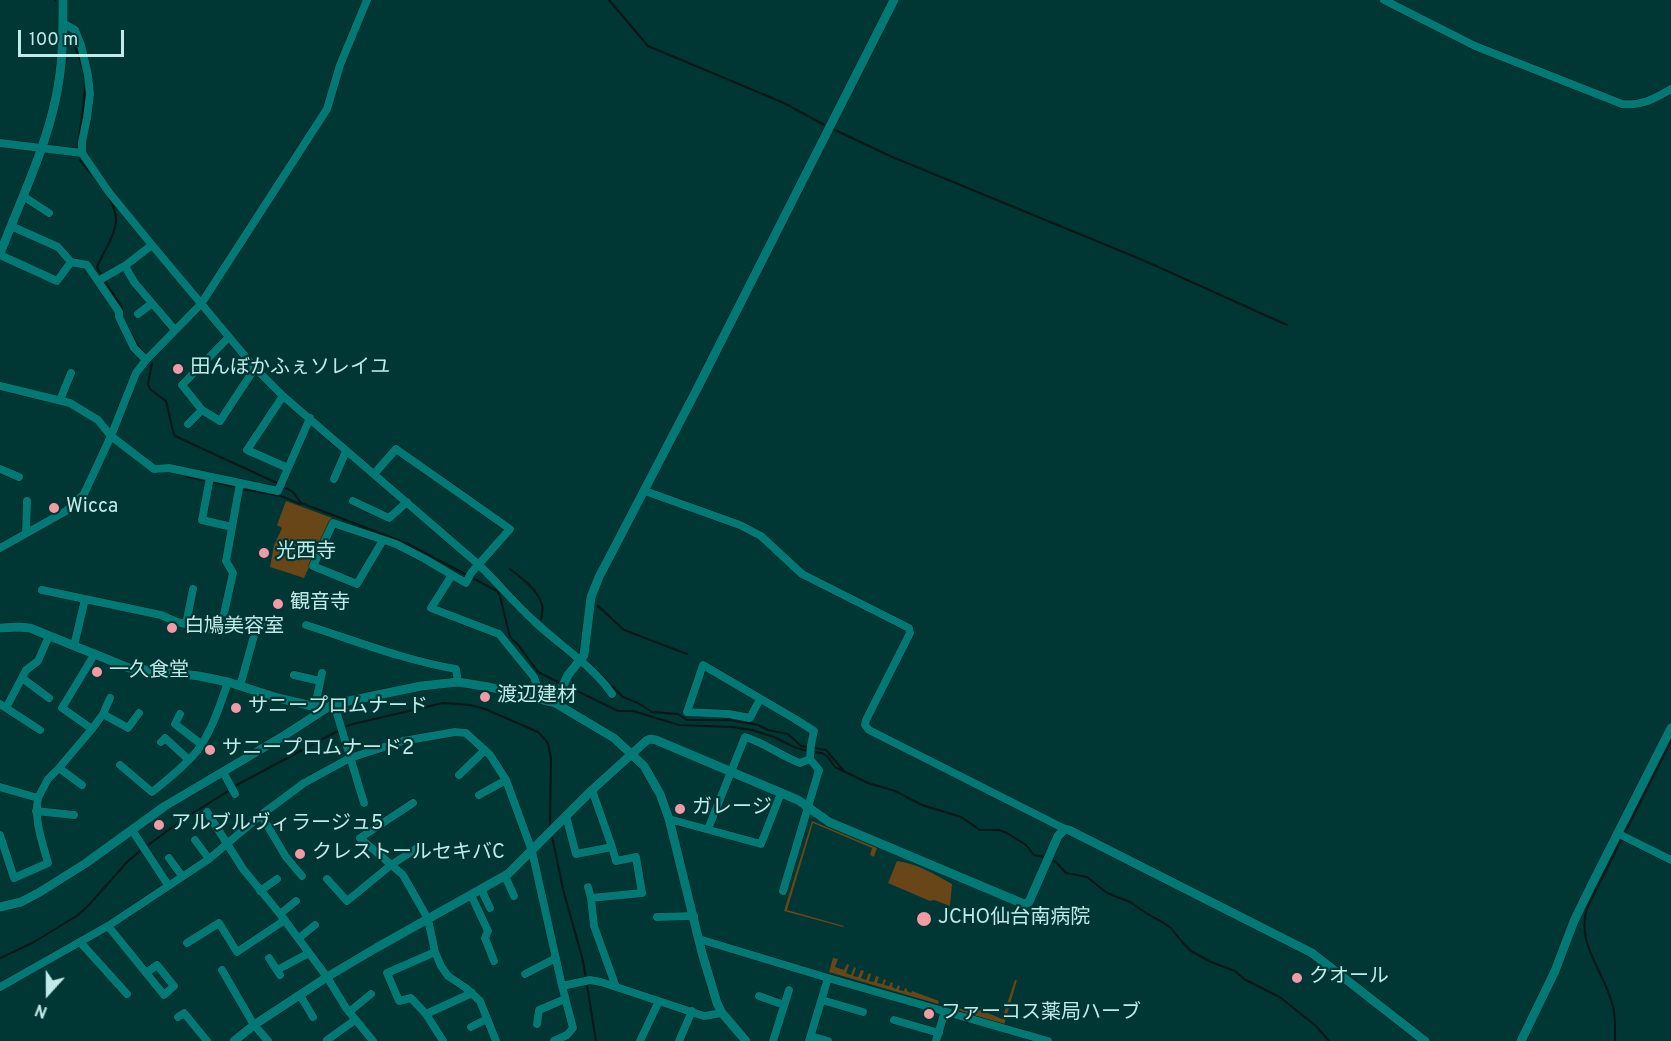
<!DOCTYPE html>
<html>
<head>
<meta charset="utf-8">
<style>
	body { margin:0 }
	#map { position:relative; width:1671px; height:1041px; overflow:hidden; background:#003634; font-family:Overpass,sans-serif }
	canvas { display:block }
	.north { position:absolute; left:18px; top:963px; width:60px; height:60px; -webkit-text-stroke:4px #003634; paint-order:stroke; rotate:201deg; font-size:16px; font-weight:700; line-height:24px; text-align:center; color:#c0ebe8 }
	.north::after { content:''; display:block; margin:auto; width:21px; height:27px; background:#c0ebe8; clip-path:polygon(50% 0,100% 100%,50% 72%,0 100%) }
	.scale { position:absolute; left:18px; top:30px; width:106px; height:27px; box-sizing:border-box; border:3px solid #c0ebe8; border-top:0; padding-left:8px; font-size:18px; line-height:21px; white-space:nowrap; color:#c0ebe8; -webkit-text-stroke:4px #003634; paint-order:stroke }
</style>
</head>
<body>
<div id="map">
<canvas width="1671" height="1041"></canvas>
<div class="north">N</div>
<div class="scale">100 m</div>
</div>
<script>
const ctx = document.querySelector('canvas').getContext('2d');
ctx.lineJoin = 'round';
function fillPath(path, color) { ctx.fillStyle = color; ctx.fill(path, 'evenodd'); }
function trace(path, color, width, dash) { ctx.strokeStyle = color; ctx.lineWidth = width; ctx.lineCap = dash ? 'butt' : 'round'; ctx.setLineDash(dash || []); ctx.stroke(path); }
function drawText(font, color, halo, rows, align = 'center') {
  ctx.font = font + ' Overpass,"Noto Sans JP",sans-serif'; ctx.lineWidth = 4.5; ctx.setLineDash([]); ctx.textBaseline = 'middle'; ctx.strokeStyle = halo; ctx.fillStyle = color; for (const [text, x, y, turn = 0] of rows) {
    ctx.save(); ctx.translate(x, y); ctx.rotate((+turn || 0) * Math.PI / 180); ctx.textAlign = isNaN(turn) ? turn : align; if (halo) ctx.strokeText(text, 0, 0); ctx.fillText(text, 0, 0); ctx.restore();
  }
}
const green = new Path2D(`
	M286 501 332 518 304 578 270 567 274 545 282 528 277 525Z
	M812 821 877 848 874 857 870 855 872 848 813 823 787 910 844 926 843 927 784 911Z
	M897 861C916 863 936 875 952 884L950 906 934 900 930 901 888 883Z
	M833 958 838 959 835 967 844 970 847 964 849 965 846 973 851 975 854 967 856 968 853 976 858 977 861 970 864 971 861 978 866 980 869 973 871 974 869 981 874 982 876 976 879 977 877 983 882 984 884 979 886 980 884 985 889 986 891 982 893 983 892 987 896 989 898 985 900 986 899 990 904 991 905 988 907 989V991L911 993 912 991 939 1001 938 1004 829 972Z
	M1015 980H1017L1004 1025 954 1009 956 1001 959 1002 958 1008 974 1013 976 1008 1002 1019Z`);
const stream = new Path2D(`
	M55 0V1
	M609 0 648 46 784 103 828 127
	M72 39 83 68
	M833 129 890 156 1145 261 1287 325
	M77 148 83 111 85 85
	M80 160C91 175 117 201 116 220 115 237 103 252 97 267L101 275
	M104 280 122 307 123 314
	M129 330 140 349
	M149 360 152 363 148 384 150 389 166 401 173 431 175 436 279 484
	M184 476 207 481
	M213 482 236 487
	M284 487 293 492 301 503 406 543 497 591 500 596 510 637 519 646 538 672 560 683
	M242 489 281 496 300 504
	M510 569C522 578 538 590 542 605 543 609 542 615 541 619
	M598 606 624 630 687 654
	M588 662 623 697 638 703 652 712 678 714 687 720H730L758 725 768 730 788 734 801 746 808 747
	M565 685 618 711H633L679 725 733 727 752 730 774 737 794 747 807 751
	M814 748 826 750 843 770
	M813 752 822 753 827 756 835 767 868 783 895 791 922 805 961 817 980 830H999L1007 833 1026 845 1034 855 1044 857
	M235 786 349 725 443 703 470 705 485 709 538 732 548 743 551 758 550 827
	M552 836 563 889 583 961 596 1041
	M1052 860 1056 862 1066 873 1087 877 1107 893 1130 902 1146 913 1162 922 1171 928 1182 942 1191 951 1211 962 1235 971 1244 979 1281 998 1316 1026 1329 1041
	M0 958 34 942 78 915 88 906 127 862 140 851 185 818 230 790
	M1615 1041C1615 1027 1616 1013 1611 1000 1602 969 1576 942 1587 908L1671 741`);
const minor = new Path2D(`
	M1384 0 1475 46 1622 104C1642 106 1654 99 1671 89
	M63 23 75 30 81 45 88 75 90 94 87 118 82 142V153
	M0 143 82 153 108 191 152 245 255 368 283 396 478 564C498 583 514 603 534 621 559 645 592 665 612 694
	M23 196 49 213
	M0 255 57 281 71 262
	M125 266 134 282 175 330
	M98 281 126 265 152 245
	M138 314 151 304
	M229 337 182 385 202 410 220 421 255 368
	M146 360 201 304 327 109 340 65 367 0
	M0 386 70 403 98 420 111 436 154 469 169 468 278 491 310 418
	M283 396 247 450 288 468
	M60 400 71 373
	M188 424 202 410
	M0 469 19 477
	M374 474 396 449 510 529 471 573 466 583 452 575 431 608 499 634 534 677 536 683 533 697
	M210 477 202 520 232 527
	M334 479 346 451
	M645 491 740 525 761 536 802 574 909 628 910 633 866 720 865 725 869 730 1065 829
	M353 501 389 518 407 502
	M26 533 27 501
	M383 540 357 584 313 566 333 523 396 544 425 559 452 575
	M0 548 66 511 84 494 111 436 136 373 146 360 134 348 119 317V312L87 265 71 262 58 247 11 226
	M42 590 161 615 177 622 220 632 233 573 226 561 240 483
	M186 624 193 589
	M306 625C356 641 404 660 456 669L458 682
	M74 646 85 599
	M294 675 320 681
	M22 678 49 698
	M240 686 257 625 268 626
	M760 699 750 718 729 714 687 712 703 665 795 719 814 731 811 745 810 759 819 770 783 891
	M0 704 40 730
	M334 704 364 803
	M315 706 322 673
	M6 708 26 670 38 661 49 636
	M103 714 110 698
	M180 714 175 724 201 744
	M92 729 62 708 94 655
	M161 742 165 738 189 760
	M120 765 152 792C168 779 184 767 197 751 212 731 220 705 228 682
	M59 768 92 729 103 714 128 728 139 713
	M223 772 235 794
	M459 775 485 750
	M0 787 38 798C34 821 42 841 48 863L14 878 0 835
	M592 790 612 847 616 861 636 857 642 893 591 898 594 926 616 987
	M479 795 506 780
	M38 798 48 779 59 768 82 785
	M413 803 360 838 403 875 428 919 435 952 441 966 448 976 466 988 480 1001 496 1041
	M36 811 74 815
	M207 812 243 869 280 914 327 977 346 1008 373 1041
	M261 815 286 857 302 876
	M566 816 576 854 612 847
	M669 819 761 844 781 793
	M708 829 745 737C765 743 781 756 800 763L810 759
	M132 830 168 885
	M1617 833 1671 860
	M195 840 209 859
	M169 858 182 876
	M505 876 514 896
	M327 879 347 901 391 865 417 848
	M588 887 591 898
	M481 889 490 908
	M260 891 277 879
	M471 895 488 931 485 938 494 961
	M280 914 296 901
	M657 917 694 916
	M108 926 164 995 174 986 157 965 146 973
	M299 938 315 925
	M699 939 828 978 1048 1041
	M80 942 127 994
	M187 943 219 923 237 952 285 920
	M435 952 387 973 399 1001 411 998 426 1014 443 1041
	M269 958 280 975
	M222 970 254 1025 268 1041
	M277 970 309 953
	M525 974 556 958
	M562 986 590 980 601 982 704 1016 722 1013
	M0 987 108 926 209 859 261 815 304 783 350 758 403 741 455 732 466 733 490 755 506 780 532 851 562 986 573 1028 567 1035 554 1041
	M300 995 313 1017
	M759 996 784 1005
	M822 1000 863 1012
	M349 1012 371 994
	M426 1014 472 993
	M178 1017 184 1013 207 1041
	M894 1020 939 1033
	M537 1024 539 1010 565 999
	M471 1027 487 1019
	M811 1036 828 1041
	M327 1040 355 1020
	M640 1041 659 1001
	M679 1041 692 1011
	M773 1041 789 990
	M809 1041 828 978
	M936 1041 945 1011`);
const tertiary = new Path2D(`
	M0 254C19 203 45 151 56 97 63 65 63 33 63 0
	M0 628 19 627 30 628 129 668 199 676 228 682 278 698 325 709 334 704 421 686 458 682 489 687 555 703 614 738 644 766 660 794 669 819 702 953 717 1003 722 1013 746 1041
	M555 703 568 675 584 655 591 597 599 577 697 389 894 0
	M0 907 21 902 40 892 86 863 165 806 285 735 325 709
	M234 1041 254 1025 327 977 376 948 508 874 592 790 646 741 650 739 656 740 798 800 829 822 1024 904 1029 902 1058 836 1065 829 1069 830 1312 953 1425 1041
	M1521 1041 1555 971 1574 921 1591 886 1671 728`);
const markers = [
	[178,369,6,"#f39aa7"],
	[54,508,6,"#f39aa7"],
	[264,553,6,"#f39aa7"],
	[278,604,6,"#f39aa7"],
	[172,628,6,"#f39aa7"],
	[97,672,6,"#f39aa7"],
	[485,697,6,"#f39aa7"],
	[236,708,6,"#f39aa7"],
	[210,750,6,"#f39aa7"],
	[680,809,6,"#f39aa7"],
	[159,825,6,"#f39aa7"],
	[300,854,6,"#f39aa7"],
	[924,919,8,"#f39aa7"],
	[1297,978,6,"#f39aa7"],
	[929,1014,6,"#f39aa7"]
];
const poiNames = [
	["田んぼかふぇソレイユ",190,369],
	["Wicca",66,508],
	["光西寺",276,553],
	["観音寺",290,604],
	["白鳩美容室",184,628],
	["一久食堂",109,672],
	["渡辺建材",497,697],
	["サニープロムナード",248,708],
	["サニープロムナード2",222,750],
	["ガレージ",692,809],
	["アルブルヴィラージュ5",171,825],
	["クレストールセキバC",312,854],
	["JCHO仙台南病院",938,919],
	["クオール",1309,978],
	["ファーコス薬局ハーブ",941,1014]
];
fillPath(green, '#694618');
trace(stream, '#091716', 2);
trace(minor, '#001b1a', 9);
trace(tertiary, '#001b1a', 10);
trace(minor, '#037975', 8);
trace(tertiary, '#037975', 9);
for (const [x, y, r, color] of markers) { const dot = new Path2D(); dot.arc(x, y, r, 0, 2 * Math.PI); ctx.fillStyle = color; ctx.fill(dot); trace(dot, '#003634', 2); }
drawText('20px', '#c0ebe8', '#003634', poiNames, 'left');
</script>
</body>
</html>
